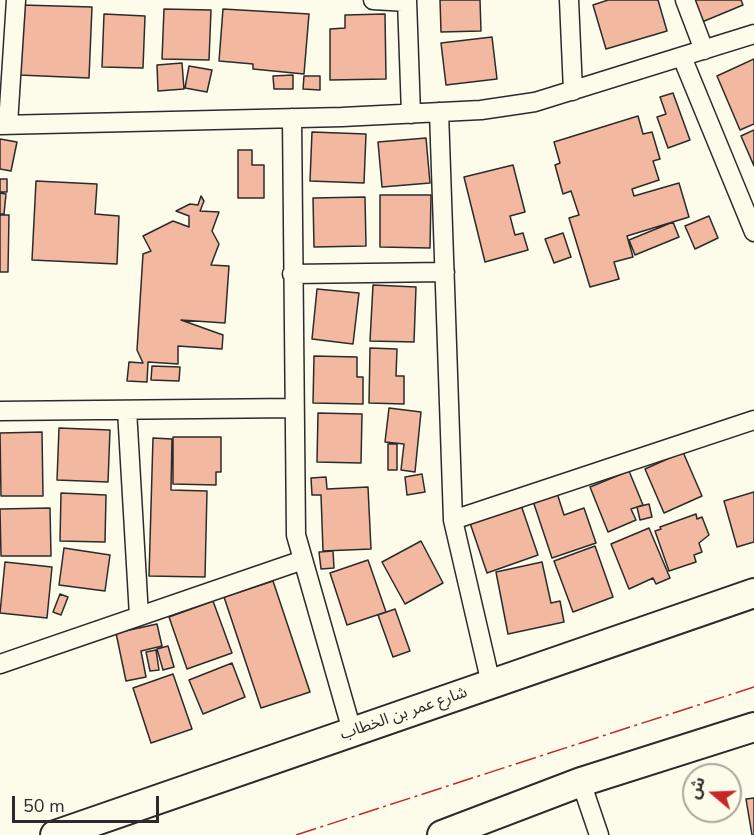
<!DOCTYPE html>
<html>
<head>
<meta charset="utf-8">
<style>
	body { margin:0 }
	#map { position:relative; width:754px; height:835px; overflow:hidden; background:#fdfbea; font-family:"Nunito Sans","Noto Sans Arabic",sans-serif }
	canvas { display:block }
	.north { position:absolute; left:682px; top:763px; width:60px; height:60px; box-sizing:border-box; background:#fdfbea; border:2px solid #a9a89e; border-radius:50%; rotate:289deg; font-size:16px; font-weight:700; line-height:24px; text-align:center; color:#2b2b2b }
	.north::after { content:''; display:block; margin:auto; width:21px; height:27px; background:#c62828; clip-path:polygon(50% 0,100% 100%,50% 72%,0 100%) }
	.scale { position:absolute; left:12px; top:796px; width:147px; height:27px; box-sizing:border-box; border:3px solid #2b2b2b; border-top:0; padding-left:8px; font-size:18px; line-height:21px; white-space:nowrap; color:#2b2b2b; -webkit-text-stroke:4px #fdfbea; paint-order:stroke }
</style>
</head>
<body>
<div id="map">
<canvas width="754" height="835"></canvas>
<div class="north">ش</div>
<div class="scale">50 m</div>
</div>
<script>
const ctx = document.querySelector('canvas').getContext('2d');
ctx.lineJoin = 'round';
function fillPath(path, color) { ctx.fillStyle = color; ctx.fill(path, 'evenodd'); }
function trace(path, color, width, dash) { ctx.strokeStyle = color; ctx.lineWidth = width; ctx.lineCap = dash ? 'butt' : 'round'; ctx.setLineDash(dash || []); ctx.stroke(path); }
function drawText(font, color, halo, rows, align = 'center') {
  ctx.font = font + ' "Nunito Sans","Noto Sans Arabic",sans-serif'; ctx.lineWidth = 4.5; ctx.setLineDash([]); ctx.textBaseline = 'middle'; ctx.strokeStyle = halo; ctx.fillStyle = color; for (const [text, x, y, turn = 0] of rows) {
    ctx.save(); ctx.translate(x, y); ctx.rotate((+turn || 0) * Math.PI / 180); ctx.textAlign = isNaN(turn) ? turn : align; if (halo) ctx.strokeText(text, 0, 0); ctx.fillText(text, 0, 0); ctx.restore();
  }
}
const building = new Path2D(`
	M440 0H480L481 31 441 32Z
	M608 0H658L667 31 606 49 593 5Z
	M693 0H741L743 5 702 22Z
	M22 5 92 7 89 78 19 75Z
	M164 9 211 10 209 60 162 59Z
	M223 9 309 14 304 74 253 69V64L219 61Z
	M104 14 145 16 143 68 102 67Z
	M385 14 386 79 330 80V29L345 28V15Z
	M492 37 497 79 446 85 441 43Z
	M754 59V124L740 130 717 76Z
	M182 63 184 89 158 91 157 65Z
	M189 66 212 70 207 92 185 88Z
	M293 75V89H274L273 76Z
	M304 76H320V90L303 89Z
	M673 93 690 140 668 148 657 117 666 114 660 97Z
	M638 116 643 134 652 132 660 159 653 161 659 180 632 189 634 196 679 183 689 217 627 236 633 257 614 262 619 279 590 287 569 218 579 215 571 191 563 194 555 165 560 163 554 142Z
	M754 130V166L741 136Z
	M312 132 366 134 364 183 310 181Z
	M426 138 430 183 382 187 378 142Z
	M0 139 17 142 11 171 0 169Z
	M238 150H252V165H264V198H238Z
	M513 165 525 212 510 216 515 235 523 233 528 250 485 262 464 177Z
	M0 179H7V192H0Z
	M36 181 97 184 95 214 119 216 117 264 32 260Z
	M0 193 6 194 4 214H0Z
	M380 195H431L430 248 380 247Z
	M201 196 204 201 200 211 219 212 212 231 219 244 211 265 229 266 225 323 181 320 223 335 222 349 178 346V364L148 362 147 382 127 381 129 362 143 363 137 350 143 254 151 251 143 236 173 221 189 227V216L176 211 190 204 198 205Z
	M365 197 366 246 314 247 313 198Z
	M0 215H9L8 272H0Z
	M709 216 718 238 695 249 685 226Z
	M673 222 679 237 635 255 629 240Z
	M563 233 571 257 554 263 545 239Z
	M373 285 416 287 414 342 370 341Z
	M317 289 359 293 353 344 312 339Z
	M370 348 397 349 396 376H404V404L369 403Z
	M314 356 357 357V377H363V404L313 403Z
	M152 366 180 367 179 381 151 380Z
	M389 408 421 412 415 472 401 470 404 444 385 442Z
	M318 413 362 414 361 463 317 462Z
	M59 428 110 430 108 482 57 480Z
	M42 432 43 496H1L0 433Z
	M173 437H221V472H216V485L173 484Z
	M153 438 172 439 171 490 207 491 205 577 149 576Z
	M388 444H397V470H388Z
	M683 452 702 496 664 513 645 469Z
	M629 471 643 505 631 509 636 520 608 532 590 487Z
	M422 474 425 492 407 495 405 477Z
	M326 477 327 489 368 487 371 549 323 551 321 495H312L311 478Z
	M754 492V542L737 547 724 501Z
	M61 493 106 495 105 542 60 541Z
	M557 493 564 515 584 508 596 543 552 558 533 501Z
	M649 504 652 517 640 520 637 507Z
	M521 505 538 555 487 573 470 523Z
	M50 508 51 556H1L0 509Z
	M696 514 697 519 702 517 709 535 699 543 702 552 694 555 696 562 669 571 655 531 661 529 660 527Z
	M649 528 670 578 656 584 653 578 629 589 611 544Z
	M421 541 443 583 405 604 382 562Z
	M595 546 613 597 573 612 554 561Z
	M64 548 110 555 105 591 59 585Z
	M333 551 334 568 321 569 319 552Z
	M368 560 386 612 347 625 330 573Z
	M5 562 52 567 47 618 0 613Z
	M542 562 551 603 560 601 564 622 508 634 496 572Z
	M273 581 310 692 261 708 224 597Z
	M60 594 68 597 61 615 53 612Z
	M213 601 232 653 187 669 169 617Z
	M395 609 410 651 393 657 378 615Z
	M157 624 162 646 141 651 146 677 126 681 116 633Z
	M168 646 174 667 163 670 157 649Z
	M156 650 159 670 150 671 146 652Z
	M232 663 245 697 203 714 189 680Z
	M173 674 192 729 151 743 133 688Z
	M754 798V835H752L746 799Z`);
const minor = new Path2D(`
	M373 0 407 2
	M407 0 411 114
	M569 0 573 91
	M685 0 704 50
	M682 57 754 232
	M439 112 453 520 491 684
	M292 118 296 535 352 731
	M8 124 16 0
	M0 125 342 117 481 110 535 102 754 34
	M292 274 445 272
	M127 410 139 616
	M0 411 293 408
	M453 520 754 420
	M0 664 303 560
	M581 782 599 835`);
const primary = new Path2D(`
	M55 835 754 593
	M442 835 581 782 754 727`);
const power = new Path2D(`
	M296 835 754 687`);
const streetNames = [
	["شارع عمر بن الخطاب",404,714,-19]
];
fillPath(building, '#f2b8a0');
trace(building, '#2b2b2b', 1.5);
trace(minor, '#2b2b2b', 21);
trace(primary, '#2b2b2b', 32);
trace(minor, '#fdfbea', 18);
trace(primary, '#fdfbea', 28);
trace(power, '#c62828', 1.5, [21, 4.5, 3, 4.5]);
drawText('16px', '#2b2b2b', '#fdfbea', streetNames);
</script>
</body>
</html>
